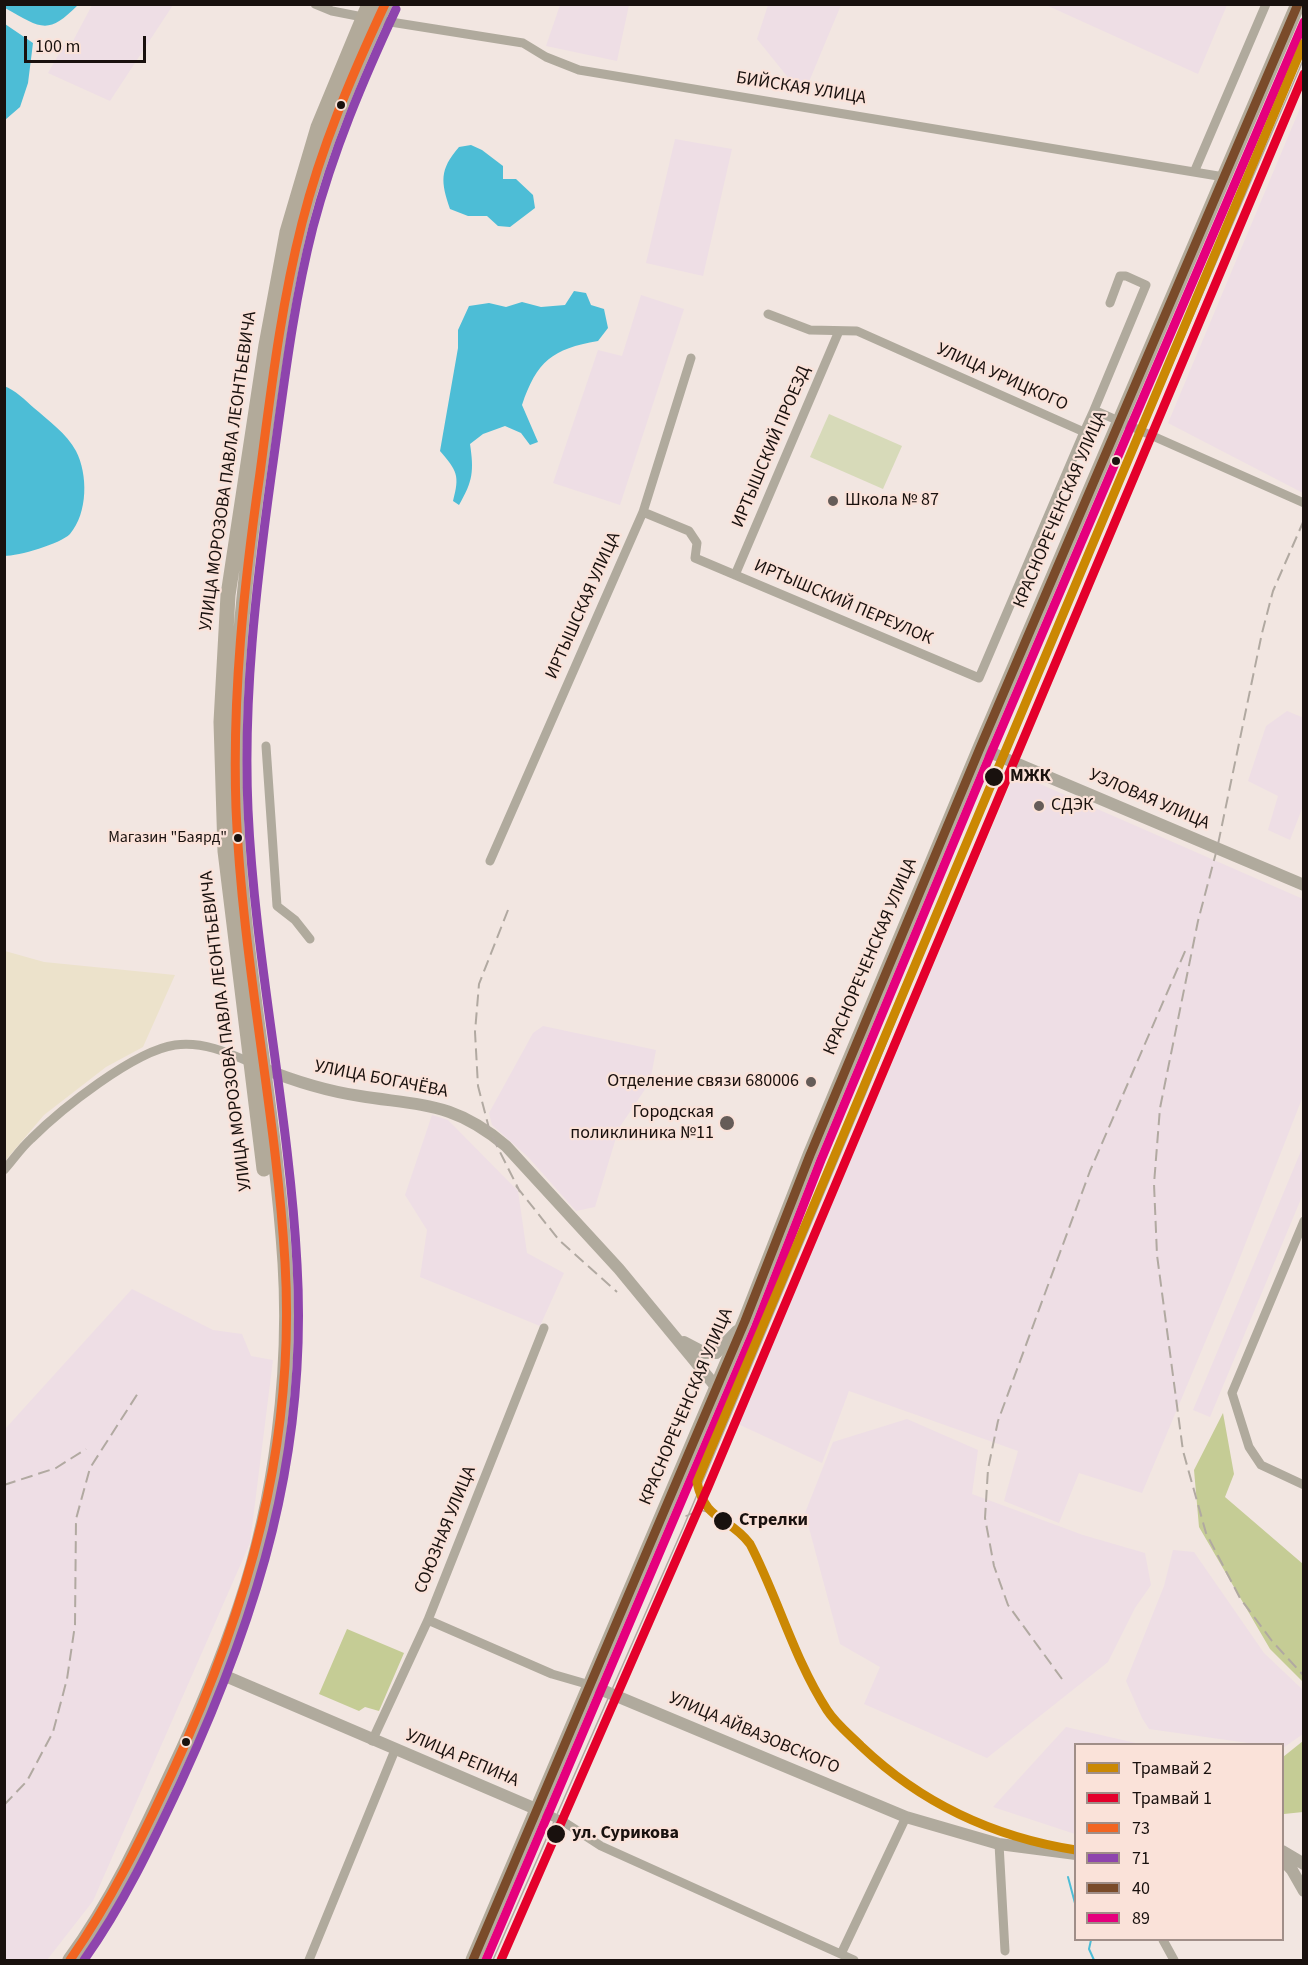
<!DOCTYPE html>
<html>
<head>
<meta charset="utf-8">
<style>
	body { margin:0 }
	#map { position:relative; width:1308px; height:1965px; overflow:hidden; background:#f2e6e1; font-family:"Source Sans 3",sans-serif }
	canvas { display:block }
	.frame { position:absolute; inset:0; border:6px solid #19110e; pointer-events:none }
	.legend { position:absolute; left:1074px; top:1743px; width:210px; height:198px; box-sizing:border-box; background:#fae2d9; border:2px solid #a08e88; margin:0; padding:8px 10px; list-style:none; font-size:18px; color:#19110e }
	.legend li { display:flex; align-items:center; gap:12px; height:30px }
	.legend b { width:30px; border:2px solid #a08e88 }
	.scale { position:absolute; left:24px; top:36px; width:122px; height:27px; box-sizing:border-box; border:3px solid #19110e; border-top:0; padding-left:8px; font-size:18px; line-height:21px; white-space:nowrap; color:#19110e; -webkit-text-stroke:4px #fae2d9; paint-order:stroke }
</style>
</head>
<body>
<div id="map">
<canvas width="1308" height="1965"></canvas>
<div class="frame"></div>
<ul class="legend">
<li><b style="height:8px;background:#cb8803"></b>Трамвай 2</li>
<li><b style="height:8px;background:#e4002b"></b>Трамвай 1</li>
<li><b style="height:8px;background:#f26522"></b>73</li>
<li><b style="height:8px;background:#8e44ad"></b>71</li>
<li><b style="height:8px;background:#7a4b2a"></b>40</li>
<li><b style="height:8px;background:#e5007d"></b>89</li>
</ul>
<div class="scale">100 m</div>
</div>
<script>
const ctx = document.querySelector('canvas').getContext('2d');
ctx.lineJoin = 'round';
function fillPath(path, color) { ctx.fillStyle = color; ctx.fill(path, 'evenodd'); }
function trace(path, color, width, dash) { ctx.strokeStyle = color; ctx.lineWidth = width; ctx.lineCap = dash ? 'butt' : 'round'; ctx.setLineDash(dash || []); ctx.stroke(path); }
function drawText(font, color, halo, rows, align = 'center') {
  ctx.font = font + ' "Source Sans 3",sans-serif'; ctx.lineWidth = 4.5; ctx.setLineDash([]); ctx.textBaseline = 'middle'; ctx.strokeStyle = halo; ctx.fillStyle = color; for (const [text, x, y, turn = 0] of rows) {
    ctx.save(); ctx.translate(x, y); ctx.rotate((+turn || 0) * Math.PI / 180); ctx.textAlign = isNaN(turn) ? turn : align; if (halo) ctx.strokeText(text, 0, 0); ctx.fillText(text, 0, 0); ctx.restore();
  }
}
const industrial = new Path2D(`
	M92 5H173L110 101 48 73 67 40 73 41Z
	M560 5H629L617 61 546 46Z
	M768 5H841L803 96 757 39Z
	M1046 5H1227L1198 74Z
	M1303 101V493L1168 423Z
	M675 139 732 149 703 276 646 263Z
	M641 295 684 309 620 505 553 483 598 350 622 356Z
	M1287 711 1304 718 1303 806 1290 840 1268 830 1278 796 1248 781 1266 726Z
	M1015 773 1303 899V1096L1232 1278 1142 1493 1079 1473 1059 1523 1004 1501 1018 1451 849 1391 822 1463 738 1424Z
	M543 1026 656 1050 650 1082 619 1128 595 1207 576 1211 528 1157 492 1125 489 1113 533 1033Z
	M432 1115 448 1120 518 1191 527 1253 564 1273 540 1326 420 1277 427 1230 405 1195Z
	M1303 1146V1194L1210 1417 1193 1410Z
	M132 1289 213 1330 242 1334 251 1356 273 1360 250 1543 93 1901 47 1960H5V1429Z
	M907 1419 978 1450 972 1494 1083 1535 1145 1553 1151 1585 1135 1608 1108 1662 987 1758 864 1704 880 1667 840 1644 805 1513 833 1442Z
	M1173 1550 1194 1552 1264 1653 1303 1690V1734L1283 1748 1282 1744H1255L1149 1729 1142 1718 1126 1681 1164 1586Z
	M1066 1727 1140 1744H1076L1075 1834 993 1807Z`);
const green = new Path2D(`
	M829 414 902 446 883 489 810 457Z`);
const forest = new Path2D(`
	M1223 1413 1234 1474 1225 1497 1303 1564V1682L1270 1649 1199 1527 1194 1470Z
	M347 1629 404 1653 379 1711 365 1707 359 1711 319 1694Z
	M1303 1741V1812L1284 1814 1283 1757Z`);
const sand = new Path2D(`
	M5 951 44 962 175 975 143 1047 106 1067 44 1115 5 1161Z`);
const water = new Path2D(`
	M4 5 5 4 78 5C48 35 42 29 5 8Z
	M5 24 33 43 28 83 20 107 5 120Z
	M471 145 482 150 503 166V179H516L533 195 535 208 510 227 498 226 487 216H468L450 209C441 182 439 170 459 147Z
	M574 291 586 293 591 305 604 309 608 328 598 341C552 349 537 361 522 405L538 442 530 445 521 433 505 426 483 434 470 444C474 471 473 481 459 505L453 501C460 475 457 471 440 451L458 348V330L469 306 489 303 506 307 522 302 541 307 565 305Z
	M4 386C15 390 25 400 34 408 48 420 67 434 76 451 88 474 88 513 70 534 60 544 19 556 4 556Z`);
const stream = new Path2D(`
	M1068 1877 1076 1907
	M1091 1940 1089 1949 1094 1960`);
const minor = new Path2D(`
	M315 4 332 11 378 20 523 43 546 57 579 70 1224 177
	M1195 170 1266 4
	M768 314 810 330 857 331 1084 432 1094 410 1304 503
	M1094 410 1146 285 1126 276H1120L1110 303
	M643 512 689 531 697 543 695 558 979 678 1084 432
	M735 575 839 331
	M266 746 277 906 295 920 310 939
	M490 861 643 512 691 358
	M4 1170C13 1160 21 1148 31 1139 61 1109 134 1051 175 1045 203 1041 229 1053 254 1064
	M1304 1221 1232 1393 1249 1447 1261 1465 1304 1485
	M428 1620 552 1674 590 1685
	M372 1741 428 1620 544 1328
	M536 1809 564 1822 601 1846 854 1960
	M999 1844 1005 1951
	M1163 1940 1174 1960
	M841 1954 906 1817
	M309 1960 395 1750`);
const tertiary = new Path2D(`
	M980 748 1304 885
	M262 1068C294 1081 326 1091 360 1096 423 1106 454 1102 506 1146L619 1269 717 1388
	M684 1342 705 1353H716L737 1331
	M216 1672 536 1809
	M590 1685 906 1817 999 1844 1076 1854
	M1282 1851 1304 1864
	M1282 1859 1292 1870 1304 1891`);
const primary = new Path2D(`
	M264 1169 225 851 221 722 228 595 266 345 287 232 318 127 369 4
	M70 1960C112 1902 142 1838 172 1773 198 1718 222 1662 241 1604 276 1499 292 1373 285 1263 275 1110 242 960 236 807 232 691 244 578 261 463 274 374 284 280 310 193 330 128 356 66 385 4
	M473 1960 745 1321 810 1155 980 748 1298 4`);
const tram = new Path2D(`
	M686 1516 700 1510 719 1515
	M493 1960 683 1528 865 1095 996 773 1304 58`);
const rail = new Path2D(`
	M1304 297V305
	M1304 520 1273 591 1262 633 1217 849 1198 921 1160 1108 1154 1184 1157 1255 1183 1451 1206 1533 1240 1598 1272 1641 1304 1676
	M508 910 479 984 475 1032 478 1086 490 1132 520 1192
	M516 1186 559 1240 617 1292
	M4 1485 56 1468 86 1449
	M1062 1679 1008 1605 994 1566 985 1518 988 1469 998 1421 1090 1171 1186 949
	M4 1805 27 1781 53 1732 67 1679 75 1625 76 1519 90 1468 140 1390`);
const bus1 = new Path2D(`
	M70 1960C111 1901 142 1838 172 1773 248 1609 296 1445 285 1262 276 1110 242 960 236 808 232 696 244 584 260 473 271 390 281 305 302 223 321 147 352 75 385 4`);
const bus2 = new Path2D(`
	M84 1960C123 1905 152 1844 181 1782 259 1613 308 1453 297 1264 289 1112 255 962 248 810 243 699 256 587 271 477 283 393 292 309 313 227 333 151 363 80 396 9`);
const bus3 = new Path2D(`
	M473 1960 745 1321 810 1155 980 748 1298 4`);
const bus4 = new Path2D(`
	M486 1960 756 1326 821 1160 991 753 1304 22`);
const tram1 = new Path2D(`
	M1076 1850C993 1837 922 1804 861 1746 850 1735 836 1724 827 1710 794 1659 778 1598 750 1544 729 1516 705 1522 697 1482L1304 43`);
const tram2 = new Path2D(`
	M501 1960 708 1487 1304 74`);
const markers = [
	[341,105,5,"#19110e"],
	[1116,461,5,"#19110e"],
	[833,501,6,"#655c58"],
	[994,777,10,"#19110e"],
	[1039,806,6,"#655c58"],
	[238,838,5,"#19110e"],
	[811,1082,6,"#655c58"],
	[727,1123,8,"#655c58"],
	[723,1521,10,"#19110e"],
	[186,1742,5,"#19110e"],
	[556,1834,10,"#19110e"]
];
const busNames = [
	["Магазин \"Баярд\"",227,838]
];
const streetNames = [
	["БИЙСКАЯ УЛИЦА",801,89,9],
	["УЛИЦА УРИЦКОГО",1002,378,24],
	["ИРТЫШСКИЙ ПРОЕЗД",772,447,-67],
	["УЛИЦА МОРОЗОВА ПАВЛА ЛЕОНТЬЕВИЧА",229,471,-82],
	["КРАСНОРЕЧЕНСКАЯ УЛИЦА",1061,510,-67],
	["ИРТЫШСКИЙ ПЕРЕУЛОК",843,603,23],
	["ИРТЫШСКАЯ УЛИЦА",584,606,-66],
	["УЗЛОВАЯ УЛИЦА",1149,800,23],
	["КРАСНОРЕЧЕНСКАЯ УЛИЦА",871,957,-67],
	["УЛИЦА МОРОЗОВА ПАВЛА ЛЕОНТЬЕВИЧА",227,1031,-97],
	["УЛИЦА БОГАЧЁВА",381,1080,11],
	["КРАСНОРЕЧЕНСКАЯ УЛИЦА",687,1407,-67],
	["СОЮЗНАЯ УЛИЦА",446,1530,-68],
	["УЛИЦА АЙВАЗОВСКОГО",754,1734,23],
	["УЛИЦА РЕПИНА",462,1759,23]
];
const poiNames = [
	["Школа № 87",845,501],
	["СДЭК",1051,806],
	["Отделение связи 680006",799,1082,"right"],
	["Городская",714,1113,"right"],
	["поликлиника №11",714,1134,"right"]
];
const stopNames = [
	["МЖК",1010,777],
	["Стрелки",739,1521],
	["ул. Сурикова",572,1834]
];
fillPath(industrial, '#eedee5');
fillPath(green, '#d7dab9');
fillPath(forest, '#c5cc95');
fillPath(sand, '#ece2cb');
fillPath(water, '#4dbdd6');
trace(stream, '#4dbdd6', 2);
trace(minor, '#b0aa9d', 9);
trace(tertiary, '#b0aa9d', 12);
trace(primary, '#b2aa9a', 15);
trace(tram, '#b1a9a1', 1.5);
trace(rail, '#b1a9a1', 2, [12, 6]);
trace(bus1, '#f26522', 9);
trace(bus2, '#8e44ad', 9);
trace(bus3, '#7a4b2a', 9);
trace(bus4, '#e5007d', 9);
trace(tram1, '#cb8803', 9);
trace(tram2, '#e4002b', 9);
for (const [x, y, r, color] of markers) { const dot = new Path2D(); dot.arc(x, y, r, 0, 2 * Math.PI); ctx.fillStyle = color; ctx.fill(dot); trace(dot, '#fae2d9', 2); }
drawText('16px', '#19110e', '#fae2d9', busNames, 'right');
drawText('18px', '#19110e', '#fae2d9', streetNames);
drawText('18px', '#19110e', '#fae2d9', poiNames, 'left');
drawText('bold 18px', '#19110e', '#fae2d9', stopNames, 'left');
</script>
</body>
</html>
